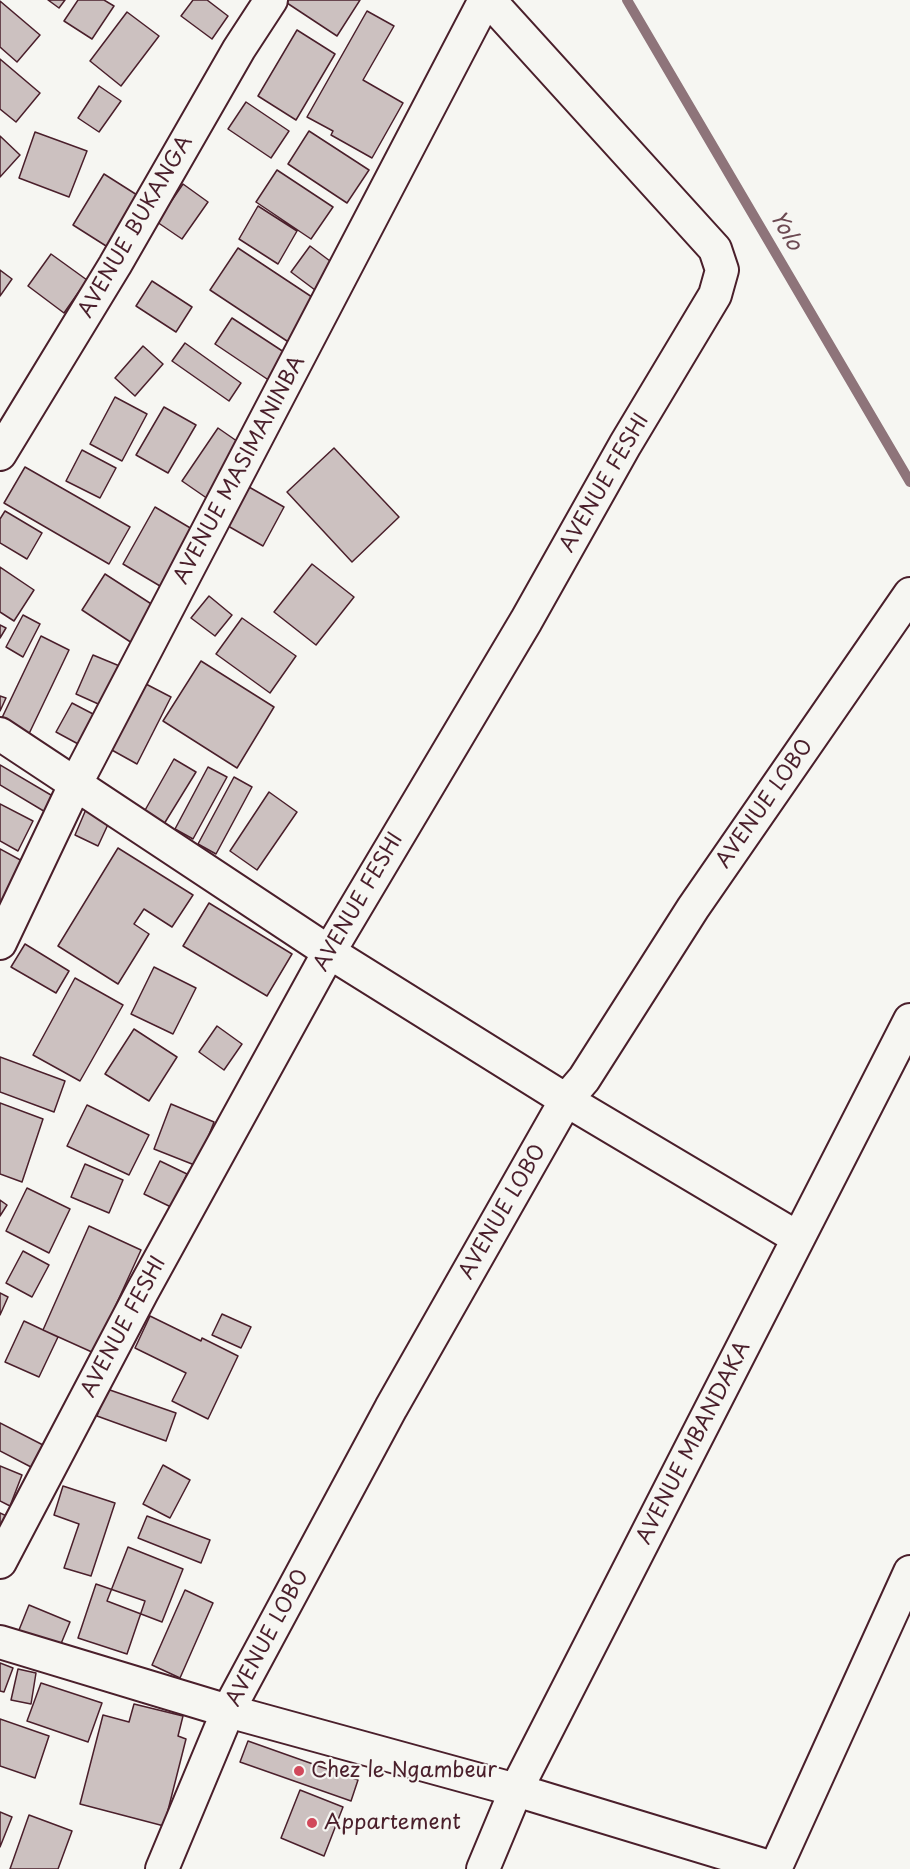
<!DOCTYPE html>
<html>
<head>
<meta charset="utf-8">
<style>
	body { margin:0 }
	canvas { display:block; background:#f6f6f2 }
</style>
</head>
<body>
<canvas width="910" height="1869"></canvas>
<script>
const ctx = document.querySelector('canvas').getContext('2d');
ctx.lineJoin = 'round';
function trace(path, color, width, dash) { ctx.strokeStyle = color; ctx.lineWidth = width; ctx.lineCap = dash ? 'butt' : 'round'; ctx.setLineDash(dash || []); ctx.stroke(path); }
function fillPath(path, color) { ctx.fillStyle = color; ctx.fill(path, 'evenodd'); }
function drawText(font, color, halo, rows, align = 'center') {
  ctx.font = font + ' "Playpen Sans",sans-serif'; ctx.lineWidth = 4.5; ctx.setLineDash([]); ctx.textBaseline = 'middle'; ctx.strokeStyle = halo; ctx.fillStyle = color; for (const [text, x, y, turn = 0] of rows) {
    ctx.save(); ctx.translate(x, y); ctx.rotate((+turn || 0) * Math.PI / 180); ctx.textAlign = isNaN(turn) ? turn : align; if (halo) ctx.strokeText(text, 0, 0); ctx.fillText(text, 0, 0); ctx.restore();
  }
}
const stream = new Path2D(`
	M627 0 910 482`);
const building = new Path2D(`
	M48 0H65L59 8Z
	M78 0H104L114 6 92 39 64 21Z
	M193 0H207L228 16 212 39 181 16Z
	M288 0H360L337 36 287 3Z
	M0 1 40 35 17 62 0 47Z
	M367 11 394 26 363 80 403 103 372 158 331 135 333 131 307 117Z
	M127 12 159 36 121 86 90 61Z
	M297 30 335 54 296 120 258 96Z
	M0 59 40 93 16 122 0 109Z
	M99 86 121 101 99 132 78 118Z
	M246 102 289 131 271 158 228 129Z
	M309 131 369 170 347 203 288 164Z
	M35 132 87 151 69 197 19 178Z
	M0 136 20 155 0 177Z
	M277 170 333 207 311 239 256 202Z
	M104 174 145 200 114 251 73 225Z
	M183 184 208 202 182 239 157 222Z
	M258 206 297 231 278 264 239 239Z
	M310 246 334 264 315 290 291 272Z
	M238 248 321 303 293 345 210 290Z
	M51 254 87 280 64 313 28 286Z
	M0 270 12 279 0 296Z
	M152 281 192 307 176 332 136 306Z
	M232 318 290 356 273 383 215 344Z
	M185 343 241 383 229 401 172 361Z
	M143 346 163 364 135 396 115 378Z
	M115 397 147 414 122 461 90 444Z
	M164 407 196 425 168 473 136 455Z
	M218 428 244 446 208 499 182 481Z
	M334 448 399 517 352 562 287 492Z
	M82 450 116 468 100 498 66 481Z
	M25 467 130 527 109 564 4 503Z
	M249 487 284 507 263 546 228 526Z
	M155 507 192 529 160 586 123 564Z
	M5 511 42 533 27 559 0 543V519Z
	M312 564 354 597 316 645 274 612Z
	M0 567 34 590 14 621 0 612Z
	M105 574 156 607 132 643 82 610Z
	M209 596 232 615 215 636 191 618Z
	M23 615 40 624 23 657 6 647Z
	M242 618 296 656 270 693 216 654Z
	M0 625 6 628 0 638Z
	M41 636 69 650 26 740 0 722Z
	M93 655 122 667 105 707 76 694Z
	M201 661 274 707 237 768 163 721Z
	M144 683 171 697 137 764 110 749Z
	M0 696 6 698 0 711Z
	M72 703 95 715 80 745 56 732Z
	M174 759 196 772 164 824 144 812Z
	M0 765 56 798 47 813 0 785Z
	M208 767 227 777 193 839 175 829Z
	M234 777 252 787 216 854 198 844Z
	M269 792 297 812 257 870 230 851Z
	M0 804 33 821 18 851 0 841Z
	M87 807 111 818 98 846 75 835Z
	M118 848 193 895 172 927 144 909 134 924 149 934 118 984 58 946Z
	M0 849 24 862 0 906Z
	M209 903 292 954 267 996 183 946Z
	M25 944 69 971 56 993 11 967Z
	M154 967 196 988 173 1034 131 1014Z
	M75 978 123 1005 80 1081 33 1055Z
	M217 1026 242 1044 224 1070 199 1052Z
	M134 1029 177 1057 149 1101 105 1074Z
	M0 1057 65 1081 54 1112 0 1092Z
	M0 1103 43 1119 22 1182 0 1174Z
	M171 1104 214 1122 197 1166 154 1149Z
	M87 1105 149 1135 129 1175 67 1146Z
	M160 1161 187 1174 171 1207 144 1194Z
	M85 1164 123 1180 109 1213 71 1197Z
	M27 1188 70 1209 49 1253 6 1231Z
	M0 1200 7 1205 0 1216Z
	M89 1226 141 1250 94 1353 43 1330Z
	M23 1251 49 1265 32 1297 6 1283Z
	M0 1293 8 1297 0 1315Z
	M222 1314 251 1327 241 1348 212 1335Z
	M150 1316 201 1341 202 1338 238 1356 208 1419 172 1401 186 1373 135 1348Z
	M24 1321 58 1337 39 1377 5 1362Z
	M107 1389 176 1413 166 1441 97 1416Z
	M0 1423 43 1445 31 1467 0 1451Z
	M163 1465 190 1480 170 1518 143 1504Z
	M0 1466 22 1475 10 1506 0 1501Z
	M63 1486 115 1503 91 1576 64 1568 79 1524 54 1515Z
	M0 1513 15 1520 0 1552Z
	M147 1516 210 1540 201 1563 138 1538Z
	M128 1547 183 1569 162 1622 107 1601Z
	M96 1584 145 1601 127 1654 78 1638Z
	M185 1590 213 1603 180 1678 152 1665Z
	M29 1605 70 1622 58 1651 17 1635Z
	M0 1663 13 1668 4 1692 0 1691Z
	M18 1669 36 1673 31 1704 11 1700Z
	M41 1683 102 1703 88 1742 27 1721Z
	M134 1704 183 1716 178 1736 186 1739 164 1826 80 1804 103 1715 129 1722Z
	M0 1719 49 1736 35 1778 0 1766Z
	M248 1741 358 1780 351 1801 240 1762Z
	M300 1790 343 1807 324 1856 281 1838Z
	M0 1812 12 1817 0 1847Z
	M29 1815 72 1831 58 1869H10Z`);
const street = new Path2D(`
	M0 454 115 265 239 49 271 0
	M0 734 329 952 566 1100 798 1238
	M0 943 75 785 485 0
	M0 1562 142 1292 329 952 526 621 625 445 715 295 722 270 715 249 489 0
	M0 1642 228 1711 516 1790 776 1869
	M162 1869 228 1711 391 1408 566 1100 584 1079 693 908 910 594
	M483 1869 516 1790 910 1020
	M775 1869 910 1572`);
const markers = [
	[299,1771,6,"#d1495b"],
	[312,1823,6,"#d1495b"]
];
const streetNames = [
	["AVENUE BUKANGA",136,227,-60],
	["AVENUE MASIMANINBA",240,470,-62],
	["AVENUE FESHI",605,483,-60],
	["AVENUE LOBO",765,804,-55],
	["AVENUE FESHI",359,902,-60],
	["AVENUE LOBO",503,1212,-60],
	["AVENUE FESHI",124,1327,-62],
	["AVENUE MBANDAKA",694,1443,-63],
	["AVENUE LOBO",268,1638,-62]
];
const poiNames = [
	["Chez le Ngambeur",311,1771],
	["Appartement",324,1823]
];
const waterNames = [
	["Yolo",785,231,60]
];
trace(stream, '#8e747a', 10);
fillPath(building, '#ccc1c0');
trace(building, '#4a1f2b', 1.5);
trace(street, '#4a1f2b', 36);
trace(street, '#f6f6f2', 32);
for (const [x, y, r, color] of markers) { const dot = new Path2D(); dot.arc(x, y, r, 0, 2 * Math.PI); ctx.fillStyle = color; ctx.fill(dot); trace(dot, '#f6f6f2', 2); }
drawText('21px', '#4a1f2b', '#f6f6f2', streetNames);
drawText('21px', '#4a1f2b', '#f6f6f2', poiNames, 'left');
drawText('italic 22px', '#6c4a52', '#f6f6f2', waterNames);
</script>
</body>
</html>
